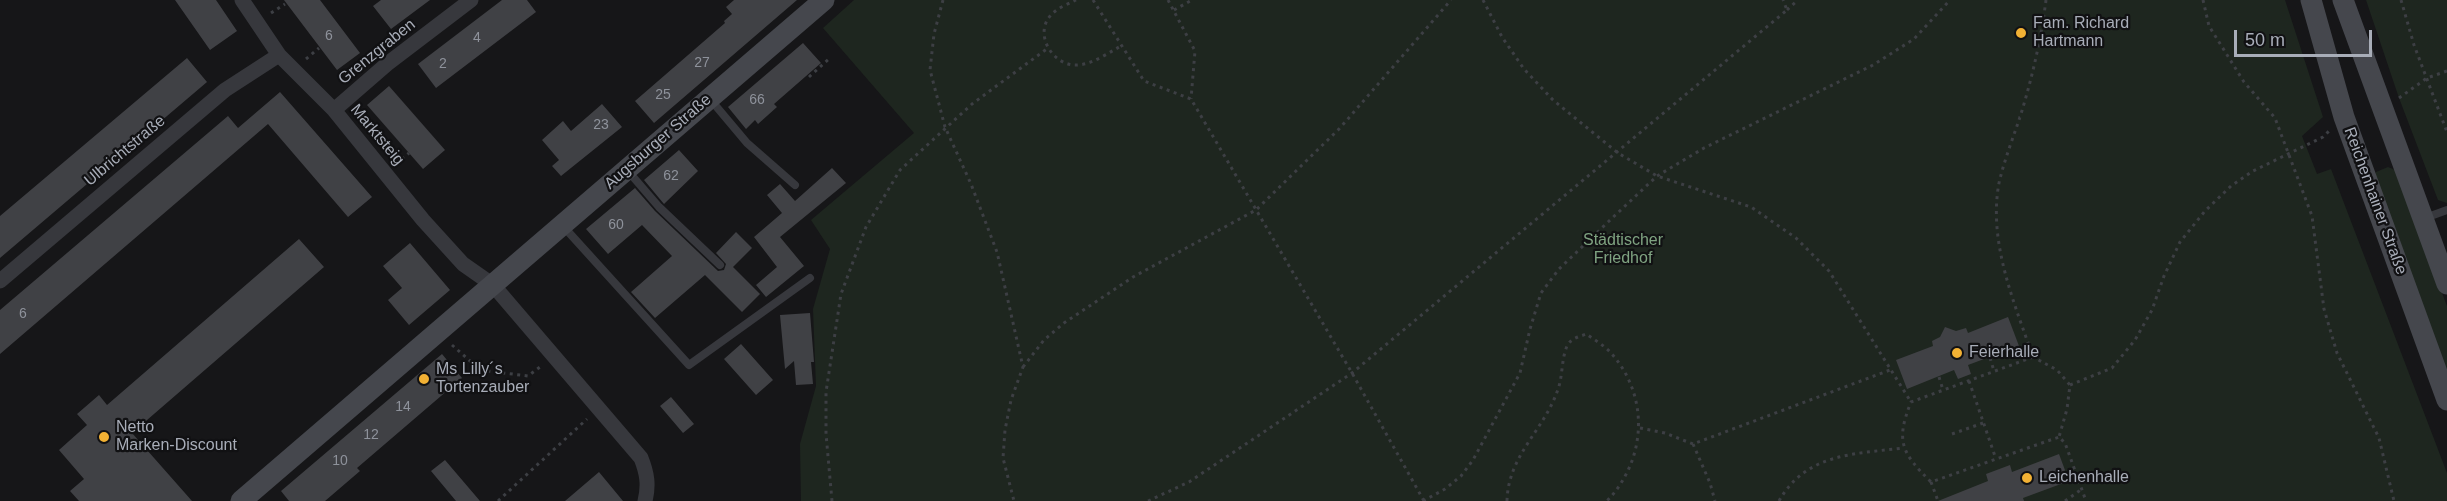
<!DOCTYPE html>
<html>
<head>
<meta charset="utf-8">
<style>
	body { margin:0 }
	#map { position:relative; width:2447px; height:501px; overflow:hidden; background:#161618; font-family:Arial,sans-serif }
	canvas { display:block }
	.scale { position:absolute; left:2234px; top:30px; width:138px; height:27px; box-sizing:border-box; border:3px solid #a8adb8; border-top:0; padding-left:8px; font-size:18px; line-height:21px; white-space:nowrap; color:#a8adb8; -webkit-text-stroke:4px #111113; paint-order:stroke }
</style>
</head>
<body>
<div id="map">
<canvas width="2447" height="501"></canvas>
<div class="scale">50 m</div>
</div>
<script>
const ctx = document.querySelector('canvas').getContext('2d');
ctx.lineJoin = 'round';
function fillPath(path, color) { ctx.fillStyle = color; ctx.fill(path, 'evenodd'); }
function trace(path, color, width, dash) { ctx.strokeStyle = color; ctx.lineWidth = width; ctx.lineCap = dash ? 'butt' : 'round'; ctx.setLineDash(dash || []); ctx.stroke(path); }
function drawText(font, color, halo, rows, align = 'center') {
  ctx.font = font + ' Arial,sans-serif'; ctx.lineWidth = 4.5; ctx.setLineDash([]); ctx.textBaseline = 'middle'; ctx.strokeStyle = halo; ctx.fillStyle = color; for (const [text, x, y, turn = 0] of rows) {
    ctx.save(); ctx.translate(x, y); ctx.rotate((+turn || 0) * Math.PI / 180); ctx.textAlign = isNaN(turn) ? turn : align; if (halo) ctx.strokeText(text, 0, 0); ctx.fillText(text, 0, 0); ctx.restore();
  }
}
const green = new Path2D(`
	M854 0H2285L2323 117 2302 136 2317 174 2331 169 2447 473V501H801L800 444 816 386 813 309 830 249 811 220 914 133 823 28Z
	M2366 0H2447V203L2438 200 2399 98Z
	M2388 167 2395 170 2447 306V381L2373 180 2376 172Z`);
const building = new Path2D(`
	M175 0H216L237 31 210 50Z
	M284 0H320L360 53 337 70Z
	M381 0H430L391 29 373 6Z
	M502 0H527L536 12 436 88 418 64Z
	M734 0H797L654 123 635 101 725 23 724 21 732 14 726 7Z
	M803 43 821 63 774 104 777 107 758 124 755 120 746 129 728 107Z
	M187 58 207 82 0 258V216Z
	M389 86 445 150 423 169 367 105Z
	M280 92 372 197 348 217 268 124 0 354V310L228 116 238 128Z
	M602 104 622 127 561 176 552 166 559 160 542 140 563 121 571 131Z
	M679 150 698 171 664 204 644 180Z
	M832 168 846 183 780 237 804 266 766 297 756 285 777 267 754 237 782 213 767 195 780 184 795 201Z
	M635 188 655 211 718 271 724 270 726 264 716 253 736 232 752 248 733 267 760 294 742 312 705 275 655 318 631 292 672 256 642 225 608 254 586 229Z
	M299 239 324 267 132 433 192 501H79L70 491 84 479 59 450 87 425 77 414 99 395 107 405Z
	M410 243 450 290 409 325 388 300 402 288 383 266Z
	M810 313 814 362H811L813 384 796 385 794 361 785 369 780 315Z
	M2008 317 2019 346 1968 365 1971 374 1958 379 1954 370 1907 389 1896 360 1933 346 1932 341 1940 337 1945 327 1956 331 1966 328 1968 333Z
	M741 344 773 380 756 395 724 359Z
	M442 354 462 378 357 468 360 471 325 501H289L281 491Z
	M671 397 694 424 683 433 660 406Z
	M2059 454 2069 481 2023 498 2024 501H1938L1988 481 1986 474 2010 465 2012 472Z
	M445 460 480 501H456L431 471Z
	M599 472 623 501H565Z`);
const path = new Path2D(`
	M943 0 934 34 930 70 945 127 971 184 997 252 1023 367 1011 400 1005 430 1003 458 1014 501
	M1076 0C1068 4 1057 8 1051 15 1033 34 1053 67 1078 65 1093 64 1108 53 1121 46
	M1093 0 1144 81 1191 99 1352 373 1424 501
	M1168 0 1195 51 1191 99
	M1483 0 1502 37 1524 69 1553 100 1618 153 1657 176 1751 207 1796 238 1829 271 1911 402
	M2046 0C2041 39 2032 79 2020 117 2013 138 2004 161 1999 183 1988 242 2014 302 2033 357L2057 370 2070 385 2067 409 2059 437 2065 443 2086 501
	M2203 0 2209 26 2244 82 2275 118 2312 216 2324 309 2337 353 2379 438 2394 501
	M2401 0 2414 45 2447 132
	M1174 10 1192 0
	M1787 10 1798 0
	M271 13 285 4
	M306 59 319 48
	M809 77 831 57
	M2399 98 2427 78 2447 71
	M370 131 381 121
	M396 164 409 153
	M452 345 480 370 528 376 540 367
	M2033 357 1911 402C1895 442 1902 453 1931 482L2059 437
	M1990 358 1994 371
	M1023 367 1044 340 1064 323 1133 277 1256 210 1340 128 1451 0
	M1939 377 1943 390
	M1969 381 1996 459
	M2070 385 2112 368 2135 340 2152 310 2164 276 2180 242 2205 211 2231 186 2253 171 2323 137 2329 131
	M1640 428 1665 433 1693 444 1890 370
	M1952 434 1983 423
	M1693 444 1710 483 1715 501
	M1931 482 1938 501
	M498 501 587 419
	M832 501 826 434V392L841 294 866 227 900 170 972 104 1048 48
	M1148 501 1189 482 1352 373 1787 10 1783 0
	M1423 501 1445 489 1461 476 1473 460 1520 373 1530 329 1541 293 1559 269 1608 222 1657 176 1704 148 1873 65 1914 39 1950 0
	M1507 501C1508 456 1543 431 1557 392 1563 378 1561 360 1567 346 1571 338 1579 337 1586 334 1595 340 1605 346 1612 354 1650 398 1646 460 1607 501
	M1779 501C1806 453 1855 454 1903 448
	M2065 501 2082 489`);
const lane = new Path2D(`
	M710 99 747 143 795 185
	M628 171 659 207 720 265
	M2425 218 2447 210
	M563 226 689 365 810 278`);
const street = new Path2D(`
	M242 0 279 55 334 110 423 220 463 264 493 285 641 458C647 473 649 485 645 501
	M334 110 387 64 471 0
	M0 281 225 90 279 55`);
const secondary = new Path2D(`
	M2311 0 2344 117 2447 400
	M2343 0 2447 284
	M241 501 824 0`);
const markers = [
	[2021,33,6,"#f2b134"],
	[1957,353,6,"#f2b134"],
	[424,379,6,"#f2b134"],
	[104,437,6,"#f2b134"],
	[2027,478,6,"#f2b134"]
];
const numberNames = [
	["6",329,36],
	["4",477,38],
	["27",702,63],
	["2",443,64],
	["25",663,95],
	["66",757,100],
	["23",601,125],
	["62",671,176],
	["60",616,225],
	["6",23,314],
	["14",403,407],
	["12",371,435],
	["10",340,461]
];
const poiNames = [
	["Fam. Richard",2033,24],
	["Hartmann",2033,42],
	["Feierhalle",1969,353],
	["Ms Lilly´s",436,370],
	["Tortenzauber",436,388],
	["Netto",116,428],
	["Marken-Discount",116,446],
	["Leichenhalle",2039,478]
];
const streetNames = [
	["Grenzgraben",377,52,-39],
	["Marktsteig",377,135,50],
	["Augsburger Straße",658,142,-41],
	["Ulbrichtstraße",125,151,-40],
	["Reichenhainer Straße",2375,201,70]
];
const parkNames = [
	["Städtischer",1623,241],
	["Friedhof",1623,259]
];
fillPath(green, '#1e261f');
fillPath(building, '#404145');
trace(path, '#3d3f44', 3, [3, 4.5]);
trace(lane, '#37383d', 8);
trace(street, '#37383d', 15);
trace(secondary, '#45474d', 21);
for (const [x, y, r, color] of markers) { const dot = new Path2D(); dot.arc(x, y, r, 0, 2 * Math.PI); ctx.fillStyle = color; ctx.fill(dot); trace(dot, '#111113', 2); }
drawText('14px', '#8e929b', null, numberNames);
drawText('16px', '#a8adb8', '#111113', poiNames, 'left');
drawText('16px', '#a8adb8', '#111113', streetNames);
drawText('16px', '#7fa381', '#111113', parkNames);
</script>
</body>
</html>
